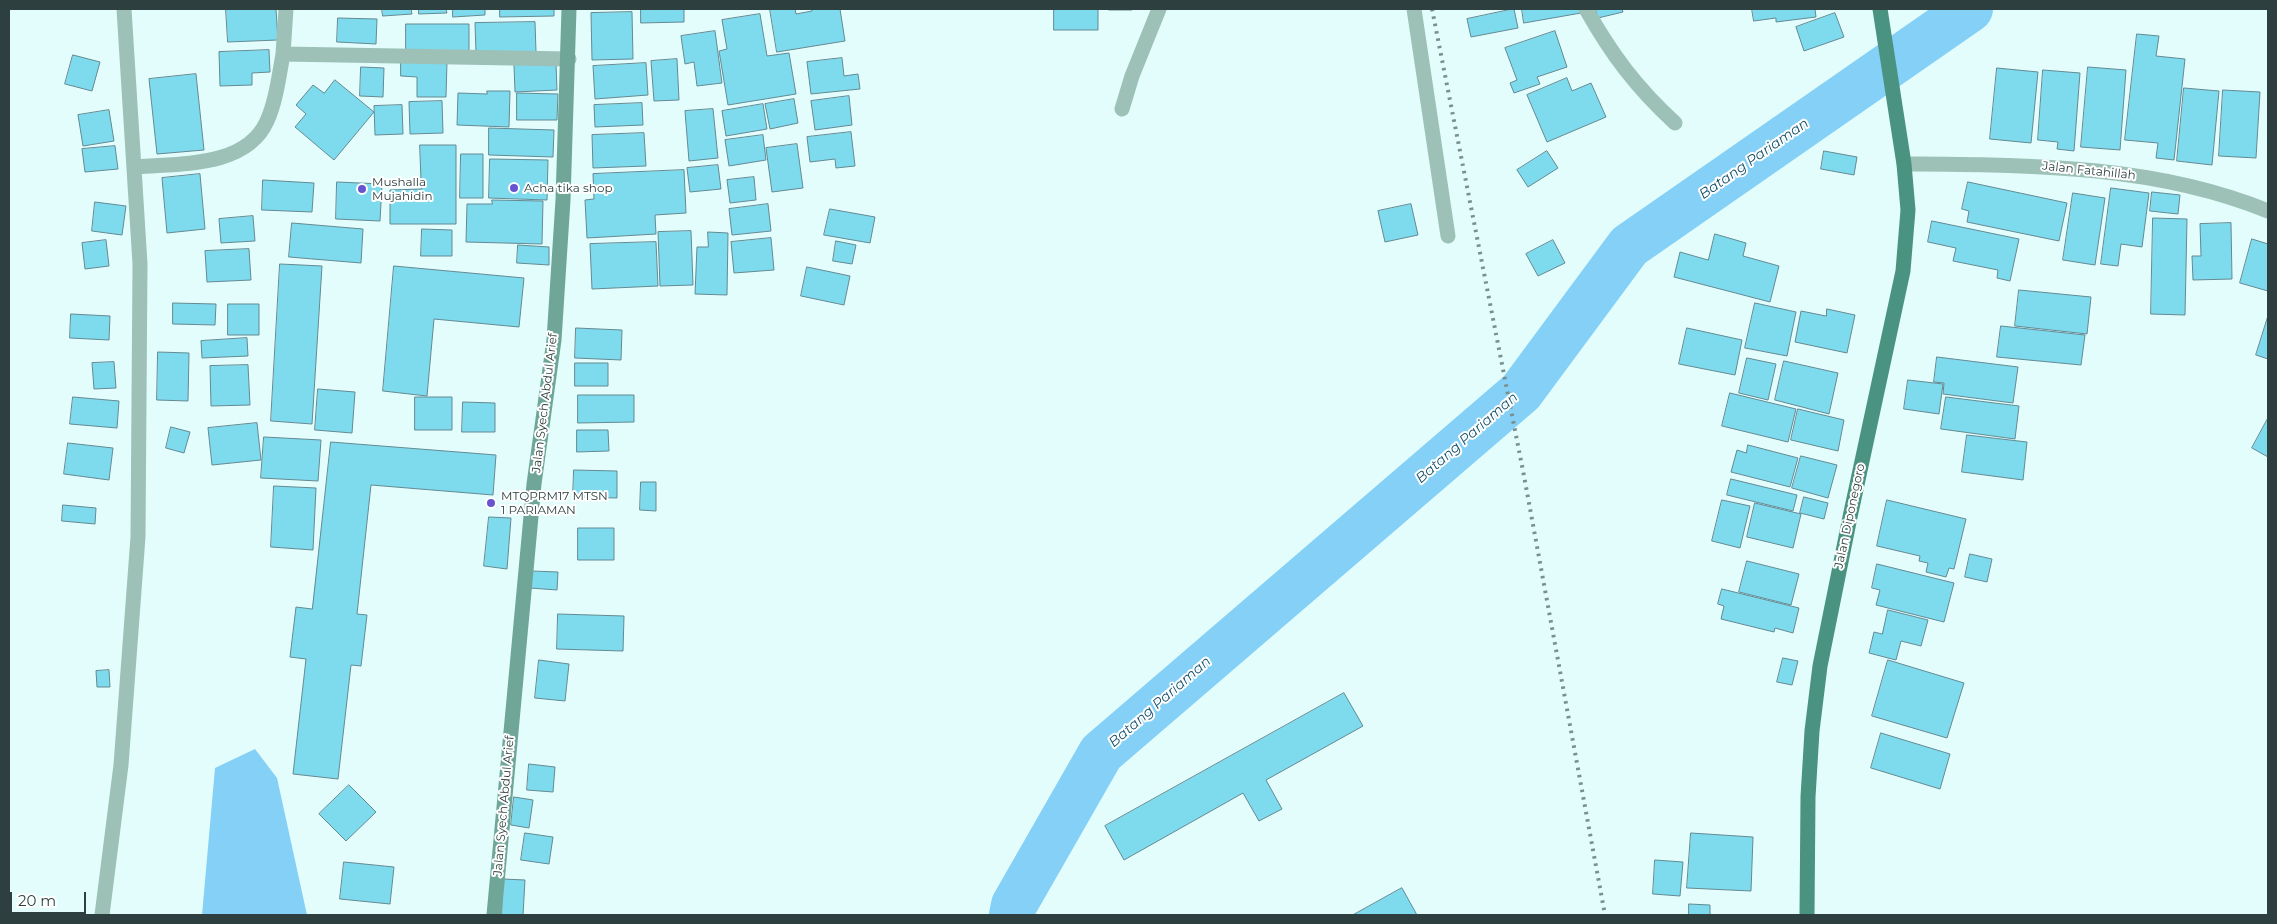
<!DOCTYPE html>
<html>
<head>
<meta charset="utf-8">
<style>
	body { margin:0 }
	#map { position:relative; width:2277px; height:924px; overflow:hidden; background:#e3fdfc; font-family:Montserrat,sans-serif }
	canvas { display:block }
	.frame { position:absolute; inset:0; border:10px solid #2d3f3e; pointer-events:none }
	.scale { position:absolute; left:10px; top:892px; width:76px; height:22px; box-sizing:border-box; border:2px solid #2d3f3e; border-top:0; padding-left:6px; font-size:15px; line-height:18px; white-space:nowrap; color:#2d3f3e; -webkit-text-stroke:4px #fff; paint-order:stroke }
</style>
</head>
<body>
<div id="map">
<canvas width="2277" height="924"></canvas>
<div class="frame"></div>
<div class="scale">20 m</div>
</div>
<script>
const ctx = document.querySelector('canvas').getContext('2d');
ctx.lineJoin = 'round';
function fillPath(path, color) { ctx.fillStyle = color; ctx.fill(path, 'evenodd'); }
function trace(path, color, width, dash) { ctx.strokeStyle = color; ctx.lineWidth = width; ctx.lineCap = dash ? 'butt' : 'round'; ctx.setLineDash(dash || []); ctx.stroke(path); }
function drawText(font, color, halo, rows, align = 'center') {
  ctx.font = font + ' Montserrat,sans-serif'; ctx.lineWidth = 4; ctx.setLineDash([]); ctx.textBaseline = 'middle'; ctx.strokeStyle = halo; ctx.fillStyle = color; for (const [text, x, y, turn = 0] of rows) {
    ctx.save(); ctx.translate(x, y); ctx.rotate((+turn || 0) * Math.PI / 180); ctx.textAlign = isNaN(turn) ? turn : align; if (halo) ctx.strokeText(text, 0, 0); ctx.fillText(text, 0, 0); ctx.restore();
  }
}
const water = new Path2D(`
	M255 749 277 778 307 915H202L215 768Z`);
const river = new Path2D(`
	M1012 915 1014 905 1101 753 1521 392 1629 246 1970 9`);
const building = new Path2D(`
	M226 9H276L278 40 228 42Z
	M382 9H411L412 14 383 16Z
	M419 9H446L447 13 419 14Z
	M453 9H485V15L453 17Z
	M500 9H554V16L500 17Z
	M641 9H684V22L641 23Z
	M770 9H795L796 14 812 11V9H840L845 41 777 52Z
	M1054 9H1098V30H1054Z
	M1109 9H1133L1132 10H1109Z
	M1514 9 1518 28 1471 37 1467 19Z
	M1522 9H1580L1581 13 1524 23Z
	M1596 9H1622L1623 12 1598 18Z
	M1752 9H1815L1816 17 1776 22V18L1754 21Z
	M632 12 633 59 592 60 591 13Z
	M1835 13 1844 37 1804 51 1796 27Z
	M760 14 767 56 789 53 796 94 728 105 719 51 727 49 722 20Z
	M338 18 377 19 376 44 337 42Z
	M535 22 536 52 476 53 475 23Z
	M406 24H469V52H406Z
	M715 31 722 83 697 86 694 62 685 64 681 36Z
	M1555 31 1567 67 1537 77 1540 84 1514 93 1510 83 1517 80 1505 48Z
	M2137 34 2159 36 2156 56 2185 59 2174 160 2156 158 2158 143 2125 140Z
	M269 50 270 72 252 73V85L220 86 219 52Z
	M73 55 100 62 92 91 65 84Z
	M842 58 844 76 858 74 860 89 811 94 807 62Z
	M677 59 679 100 654 101 651 61Z
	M401 61 447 62 446 97H417V77L401 76Z
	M646 63 648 95 595 99 593 66Z
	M556 64 557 90 515 92 514 65Z
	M361 67 384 68 383 97 360 96Z
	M2088 67 2126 70 2120 150 2081 147Z
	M1997 68 2038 72 2031 143 1990 139Z
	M2043 70 2080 73 2074 151 2057 149 2058 142 2038 140Z
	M196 74 204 150 157 154 149 79Z
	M1567 78 1572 91 1591 83 1606 117 1547 142 1527 95Z
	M335 80 374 112 334 160 295 127 306 114 296 105 313 85 324 93Z
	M2184 88 2219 91 2212 165 2177 161Z
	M2223 90 2260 92 2256 158 2219 156Z
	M487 91H510L509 127 457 125 458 93 487 94Z
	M517 93 558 94 557 120H517Z
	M849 96 852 125 815 130 811 101Z
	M794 99 798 123 770 129 765 104Z
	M442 101 443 133 410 134 409 102Z
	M642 103 643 125 595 127 594 105Z
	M763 104 767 129 726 136 722 111Z
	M402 105 403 134 375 135 374 106Z
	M713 109 718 158 689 161 685 111Z
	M109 110 114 141 83 146 78 115Z
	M489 128 554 130 553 157 489 155Z
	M851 132 855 166 836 168 835 159 810 162 807 137Z
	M644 133 646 166 593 168 592 135Z
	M763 135 766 160 729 166 725 140Z
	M797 144 803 188 772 192 766 148Z
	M420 145H456V224H390V190L421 189Z
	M115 146 118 169 85 172 82 149Z
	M1547 151 1558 168 1528 187 1517 170Z
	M1824 151 1857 157 1854 175 1821 169Z
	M461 154H483V198H460Z
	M490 159 548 160 547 200 489 198Z
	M718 165 721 189 690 192 687 168Z
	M684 170 686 213 655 215 656 234 587 238 585 200 594 199 593 174Z
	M200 174 205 229 167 233 162 178Z
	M754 177 756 200 730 203 727 180Z
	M263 180 314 183 312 212 262 210Z
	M337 182 382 184 380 221 336 219Z
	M1968 182 2067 203 2059 241 1967 222 1969 211 1962 209Z
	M2111 188 2149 193 2142 247 2121 244 2118 266 2101 264Z
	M2152 192 2180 195 2178 214 2150 211Z
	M2073 193 2105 198 2095 265 2063 260Z
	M492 200 543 201 542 244 466 242 467 204H492Z
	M95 202 126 206 122 235 92 231Z
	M768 204 771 231 732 235 729 209Z
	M1411 204 1418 235 1385 242 1378 211Z
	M830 209 875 217 870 243 824 235Z
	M253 216 255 241 221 243 219 219Z
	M2153 218 2187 219 2185 315 2151 314Z
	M1932 221 2019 239 2010 281 1997 278 1998 270 1953 261 1956 248 1928 242Z
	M292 223 363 229 361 263 289 257Z
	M2231 223 2232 279 2193 280 2192 256H2201L2200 224Z
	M422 229 452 230V256H421Z
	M691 231 693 285 660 286 658 232Z
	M708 232 728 233 727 295 695 294 697 247H708Z
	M1715 234 1746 243 1743 256 1779 266 1770 302 1674 277 1680 252 1708 260Z
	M771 238 774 270 734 273 731 242Z
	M2252 239 2268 244V291L2240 283Z
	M106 240 109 266 85 269 82 243Z
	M1553 240 1565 263 1538 276 1526 254Z
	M836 241 856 245 852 264 833 261Z
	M656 242 658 286 592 289 590 244Z
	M518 245 549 247V265L517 263Z
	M249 249 251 280 207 282 205 251Z
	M280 264 322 266 312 424 271 421Z
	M394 266 524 278 519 327 434 319 427 396 383 391Z
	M807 267 850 276 844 305 801 296Z
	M2019 290 2091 297 2087 334 2015 326Z
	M173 303 216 304 215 325 173 324Z
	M1755 303 1796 312 1787 356 1745 348Z
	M228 304H259V335H228Z
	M1827 309 1855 315 1847 353 1795 342 1801 311 1826 316Z
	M71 314 110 316 109 340 70 338Z
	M2268 316V359L2256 355Z
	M2001 326 2085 335 2081 365 1997 357Z
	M576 328 622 330 621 360 575 358Z
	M1687 328 1742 340 1735 375 1679 364Z
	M247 338 248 356 202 358 201 341Z
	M158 352 189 353 188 401 157 400Z
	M1937 357 2018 367 2013 403 1943 394 1944 383 1934 382Z
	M1747 358 1776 364 1768 400 1739 393Z
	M1784 361 1838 373 1829 414 1775 400Z
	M114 362 116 388 94 389 92 363Z
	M575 363H608V386H575Z
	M248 365 250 405 211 406 210 366Z
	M1908 380 1943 384 1939 414 1904 409Z
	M318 389 355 392 352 433 315 430Z
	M1730 393 1796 409 1788 442 1722 426Z
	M578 395H634V422L578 423Z
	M73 397 119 401 117 428 70 424Z
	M415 397H452V430H415Z
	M1946 397 2019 406 2015 439 1941 429Z
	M463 402 495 403V432H462Z
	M1798 409 1844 420 1838 451 1791 440Z
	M2268 418V457L2252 448Z
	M257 423 261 460 212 465 208 428Z
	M171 427 190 432 184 453 166 448Z
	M577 430H608L609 451 577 452Z
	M1967 435 2027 442 2023 480 1962 472Z
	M264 437 321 440 318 481 261 478Z
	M331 442 496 455 493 495 371 485 357 614 367 615 361 666 351 665 338 779 293 774 306 659 290 657 296 607 312 609Z
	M68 443 113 448 109 480 64 474Z
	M1748 445 1798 458 1790 487 1731 472 1737 450 1746 453Z
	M1801 456 1837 465 1828 498 1792 488Z
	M574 470 617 471V498L573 497Z
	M1731 479 1797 495 1793 511 1727 495Z
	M641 482H656V511L640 510Z
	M274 486 316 488 313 550 271 547Z
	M1804 497 1828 503 1824 519 1800 513Z
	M1722 500 1750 506 1740 548 1712 541Z
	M1887 500 1966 519 1954 569 1949 568 1946 577 1926 572 1928 563 1919 561 1920 556 1877 546Z
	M1755 503 1801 514 1793 548 1747 537Z
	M63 505 96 508 95 524 62 521Z
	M489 517 511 518 507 569 484 566Z
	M578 528H614V560H578Z
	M1970 554 1992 559 1987 582 1965 577Z
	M1747 561 1799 574 1791 605 1739 592Z
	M1877 564 1954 583 1944 622 1876 605 1880 590 1872 588Z
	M532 571 558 572 557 590 530 588Z
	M1722 589 1799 608 1793 633 1775 628 1774 632 1721 619 1724 606 1718 604Z
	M1888 610 1928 620 1921 646 1901 641 1896 660 1869 653 1874 632 1882 634Z
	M558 614 624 616 623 651 557 649Z
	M1783 658 1798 661 1792 685 1777 682Z
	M539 660 569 664 565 701 535 698Z
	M1888 660 1964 683 1947 738 1872 716Z
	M109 670 110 687H97L96 671Z
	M1344 693 1363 726 1266 780 1282 809 1259 821 1243 793 1124 860 1105 826Z
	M1881 733 1950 754 1940 789 1871 768Z
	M529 764 555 767 553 792 527 790Z
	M349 785 376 812 346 841 319 814Z
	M514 797 533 800 529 828 511 825Z
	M525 833 553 837 549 864 521 860Z
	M1691 833 1753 837 1751 891 1687 888Z
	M1655 860 1683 862 1680 896 1653 894Z
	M344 862 394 867 390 904 340 899Z
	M503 879 525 880 523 915H502Z
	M1402 888 1417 915H1353Z
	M1689 904 1710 905V915H1689Z`);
const street = new Path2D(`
	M286 9 283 54 569 59
	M1414 9 1448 236
	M1586 9C1612 55 1636 87 1675 123
	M1122 109 1132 76 1159 9
	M1904 164C2028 165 2153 164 2268 211
	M136 167C179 163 246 168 267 121 276 101 279 76 283 54
	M102 915 121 765 138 537 140 264 124 9`);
const secondary = new Path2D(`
	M494 915 534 484 554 340 563 200 569 9`);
const primary = new Path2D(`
	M1807 915 1808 797 1812 731 1820 666 1850 517 1903 271 1908 210 1904 164 1880 9`);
const rail = new Path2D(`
	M1432 9 1524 476 1605 915`);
const markers = [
	[514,188,5,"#6855ce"],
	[362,189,5,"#6855ce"],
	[491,503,5,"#6855ce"]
];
const streetNames = [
	["Jalan Fatahillah",2089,171,6],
	["Jalan Syech Abdul Arief",545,403,-83],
	["Jalan Diponegoro",1850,516,-78],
	["Jalan Syech Abdul Arief",504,806,-85]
];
const poiNames = [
	["Mushalla",372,182],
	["Mujahidin",372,196],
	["Acha tika shop",524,188],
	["MTQPRM17 MTSN",501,496],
	["1 PARIAMAN",501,510]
];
const waterNames = [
	["Batang Pariaman",1754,159,-35],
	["Batang Pariaman",1467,438,-41],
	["Batang Pariaman",1160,702,-41]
];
fillPath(water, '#84d0f6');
trace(river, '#84d0f6', 46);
fillPath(building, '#7edaed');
trace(building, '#638a93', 1);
trace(street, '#9dc1b7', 15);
trace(secondary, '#6fa698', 15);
trace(primary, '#4a9381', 15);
trace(rail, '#7a8f8e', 4, [2.5, 5]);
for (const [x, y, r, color] of markers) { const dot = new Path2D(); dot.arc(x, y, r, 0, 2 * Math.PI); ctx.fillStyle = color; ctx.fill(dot); trace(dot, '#fff', 2); }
drawText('12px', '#2d3f3e', '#fff', streetNames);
drawText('12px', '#2d3f3e', '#fff', poiNames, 'left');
drawText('italic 14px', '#16526c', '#fff', waterNames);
</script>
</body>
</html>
